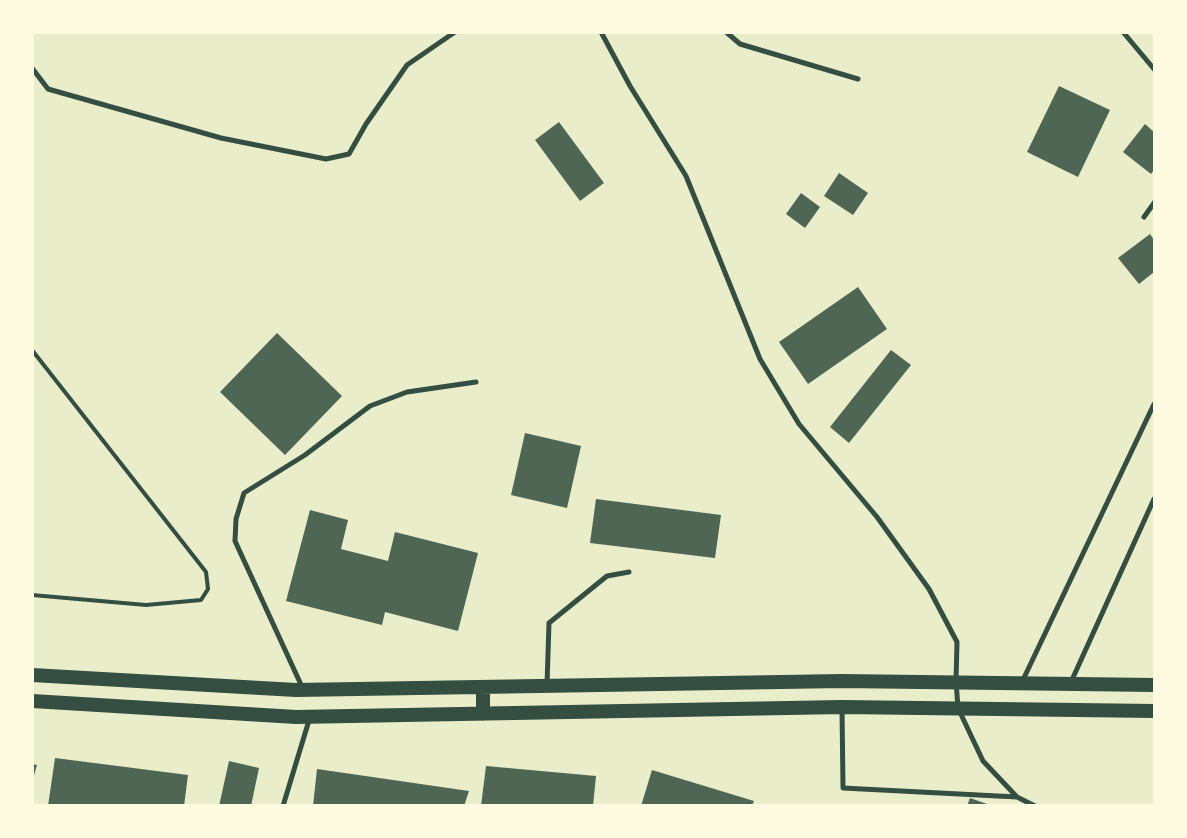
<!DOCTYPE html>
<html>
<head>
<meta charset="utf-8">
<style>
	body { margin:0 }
	#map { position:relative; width:1187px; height:838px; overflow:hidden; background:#e9edc9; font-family:Overpass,sans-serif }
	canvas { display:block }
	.frame { position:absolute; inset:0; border:34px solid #fefae0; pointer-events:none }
</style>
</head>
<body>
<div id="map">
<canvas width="1187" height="838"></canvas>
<div class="frame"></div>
</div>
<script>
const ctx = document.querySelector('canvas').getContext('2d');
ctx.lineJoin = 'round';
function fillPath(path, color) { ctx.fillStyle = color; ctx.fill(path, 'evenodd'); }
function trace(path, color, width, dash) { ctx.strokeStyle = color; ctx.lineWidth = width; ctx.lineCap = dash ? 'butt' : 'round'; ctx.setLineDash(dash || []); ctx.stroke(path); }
const building = new Path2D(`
	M1059 86 1110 110 1078 177 1027 152Z
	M559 122 604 183 580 201 535 140Z
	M1145 124 1154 132V170L1151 174 1123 152Z
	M839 173 868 193 853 215 824 196Z
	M801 193 820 207 805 228 786 214Z
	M1150 234 1154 240V272L1139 284 1118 258Z
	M858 287 887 329 808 384 779 342Z
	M277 333 342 396 285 455 220 392Z
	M891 350 911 365 849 443 830 427Z
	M525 433 581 446 567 508 511 495Z
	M596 499 721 515 715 558 590 543Z
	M310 510 348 520 341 549 388 561 395 532 478 553 458 631 385 612 382 625 286 601Z
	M55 758 188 775 184 806H48Z
	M229 761 259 768 251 806H219Z
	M32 764 37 765 33 779H32Z
	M486 766 596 776 593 806H481Z
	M317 769 469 791 464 806H313Z
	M652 770 754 801 752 806H641Z
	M970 798 990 805V806H967Z`);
const service = new Path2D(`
	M32 350 206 572 208 589 201 600 146 605 32 595`);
const minor = new Path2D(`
	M601 32 630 86 686 176 760 359 799 424 877 517 929 589 957 642 956 681 958 708 983 761 1017 797 1035 806
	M726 32 740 44 858 79
	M1123 32 1154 69
	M32 68 48 89 221 138 326 159 349 154 366 124 407 65 455 32
	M1144 217 1154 203
	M1022 682 1154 404
	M1071 682 1154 499
	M547 685 549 623 607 576 629 572
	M303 689 235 541 236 519 244 493 305 455 370 406 407 392 476 382
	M842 708 843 788 1017 797
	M283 806 310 717`);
const trunk = new Path2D(`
	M32 675 296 690 842 681 1154 685
	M32 701 296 717 842 707 1154 711
	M483 714V687`);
fillPath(building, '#4f6655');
trace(service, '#344e41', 4);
trace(minor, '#344e41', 5);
trace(trunk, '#344e41', 14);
</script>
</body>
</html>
